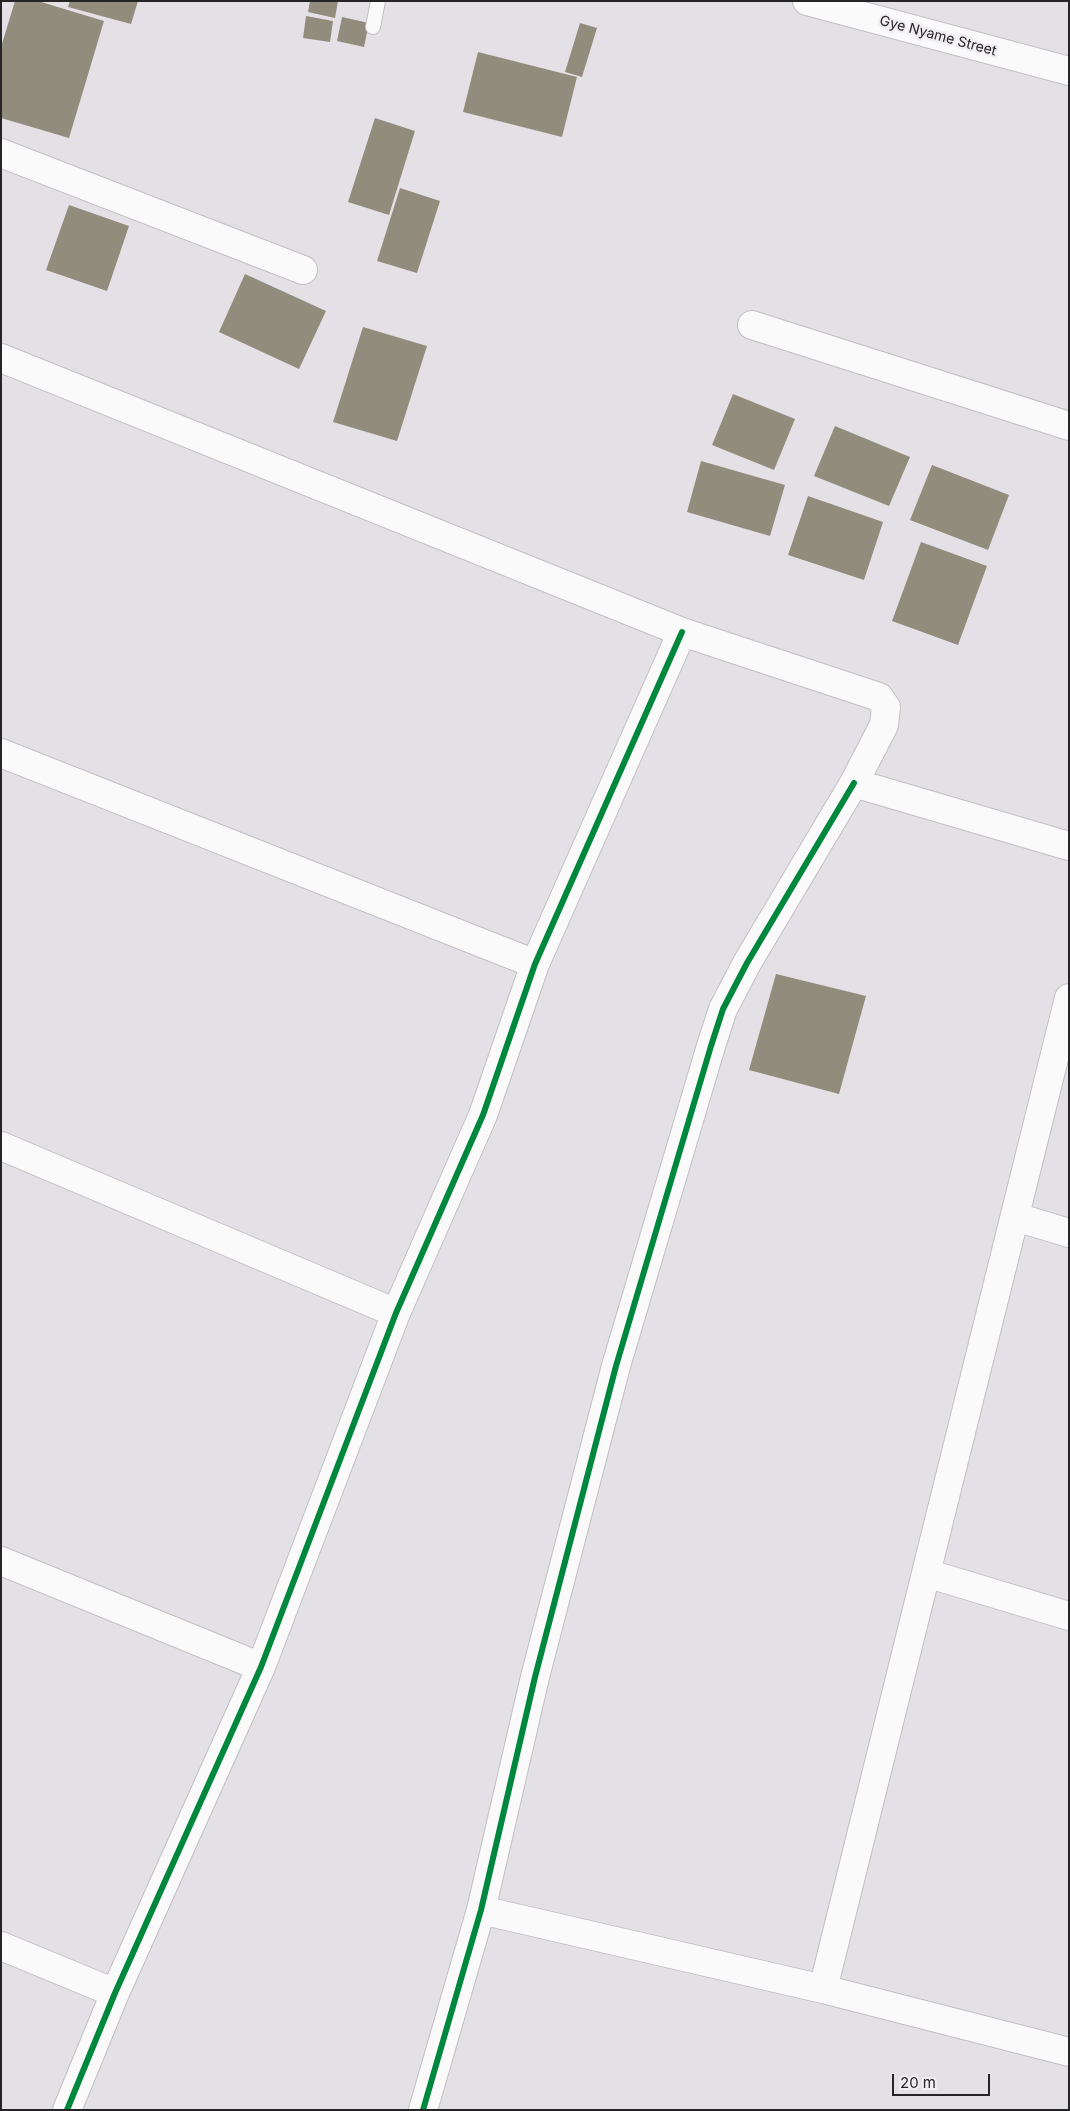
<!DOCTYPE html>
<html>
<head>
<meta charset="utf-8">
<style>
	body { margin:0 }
	#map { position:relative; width:1070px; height:2111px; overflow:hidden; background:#e4e1e6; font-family:Inter,sans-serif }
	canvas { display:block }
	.frame { position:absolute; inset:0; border:2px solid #252426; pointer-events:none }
	.scale { position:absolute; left:892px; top:2074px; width:98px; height:22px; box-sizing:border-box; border:2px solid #252426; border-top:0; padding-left:6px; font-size:15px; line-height:18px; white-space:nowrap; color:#252426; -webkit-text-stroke:4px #f1edf4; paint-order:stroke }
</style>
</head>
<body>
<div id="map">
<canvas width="1070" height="2111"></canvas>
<div class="frame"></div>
<div class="scale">20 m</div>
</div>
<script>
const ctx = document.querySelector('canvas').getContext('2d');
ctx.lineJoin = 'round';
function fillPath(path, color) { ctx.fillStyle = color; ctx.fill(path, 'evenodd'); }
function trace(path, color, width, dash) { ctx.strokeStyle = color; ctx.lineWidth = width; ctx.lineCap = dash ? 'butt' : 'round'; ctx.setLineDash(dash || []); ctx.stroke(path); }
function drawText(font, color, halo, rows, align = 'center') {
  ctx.font = font + ' Inter,sans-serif'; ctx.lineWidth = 5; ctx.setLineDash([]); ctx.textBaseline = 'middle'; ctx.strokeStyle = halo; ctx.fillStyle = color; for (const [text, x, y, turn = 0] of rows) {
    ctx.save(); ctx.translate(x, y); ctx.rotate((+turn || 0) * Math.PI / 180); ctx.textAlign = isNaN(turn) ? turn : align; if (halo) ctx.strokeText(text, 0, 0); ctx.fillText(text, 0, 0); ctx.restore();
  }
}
const building = new Path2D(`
	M15 1H38L104 21 69 138 1 118V47Z
	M70 1H138L131 24 68 7Z
	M310 1H338L335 18 308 12Z
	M306 16 333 21 330 42 303 38Z
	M342 17 369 23 364 47 337 41Z
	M580 23 597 28 582 77 565 72Z
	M478 52 577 77 562 137 463 112Z
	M375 118 415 131 389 215 348 202Z
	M400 188 440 201 417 273 377 261Z
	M69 205 129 226 107 291 46 270Z
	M245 274 326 311 299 369 219 332Z
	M363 327 427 346 397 441 333 422Z
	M733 394 795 419 774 470 712 445Z
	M835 426 910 457 889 506 814 476Z
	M701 461 785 485 770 536 687 512Z
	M932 465 1009 495 988 550 910 520Z
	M808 496 883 522 864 580 788 555Z
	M921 542 987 566 958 645 892 621Z
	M776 974 866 996 839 1094 749 1070Z`);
const lane = new Path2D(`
	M373 27 378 1`);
const street = new Path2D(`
	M807 1 1069 71
	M1 153 303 270
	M752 325 1069 426
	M1 358 682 632 879 697 886 707 884 725 854 783 1069 846
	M1 753 535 964
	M1 1146 396 1313
	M1016 1217 1069 1233
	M1 1561 261 1667
	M926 1573 1069 998
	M481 1910 823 1989 1069 2052
	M1 1946 115 1993
	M823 1989 926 1573 1069 1616
	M67 2110 115 1993 261 1667 396 1313 483 1115 535 964 682 632
	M423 2110 481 1910 535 1677 616 1366 711 1046 723 1009 747 963 854 783`);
const cycleway = new Path2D(`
	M67 2110 115 1993 261 1667 396 1313 483 1115 535 964 682 632
	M423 2110 481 1910 535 1677 616 1366 711 1046 723 1009 747 963 854 783`);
const streetNames = [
	["Gye Nyame Street",938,36,15]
];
fillPath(building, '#928c7d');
trace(lane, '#c1bfc2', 16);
trace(street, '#c1bfc2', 30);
trace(lane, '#fbfafb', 14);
trace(street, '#fbfafb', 28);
trace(cycleway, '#00873e', 6);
drawText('14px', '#252426', '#f1edf4', streetNames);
</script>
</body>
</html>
